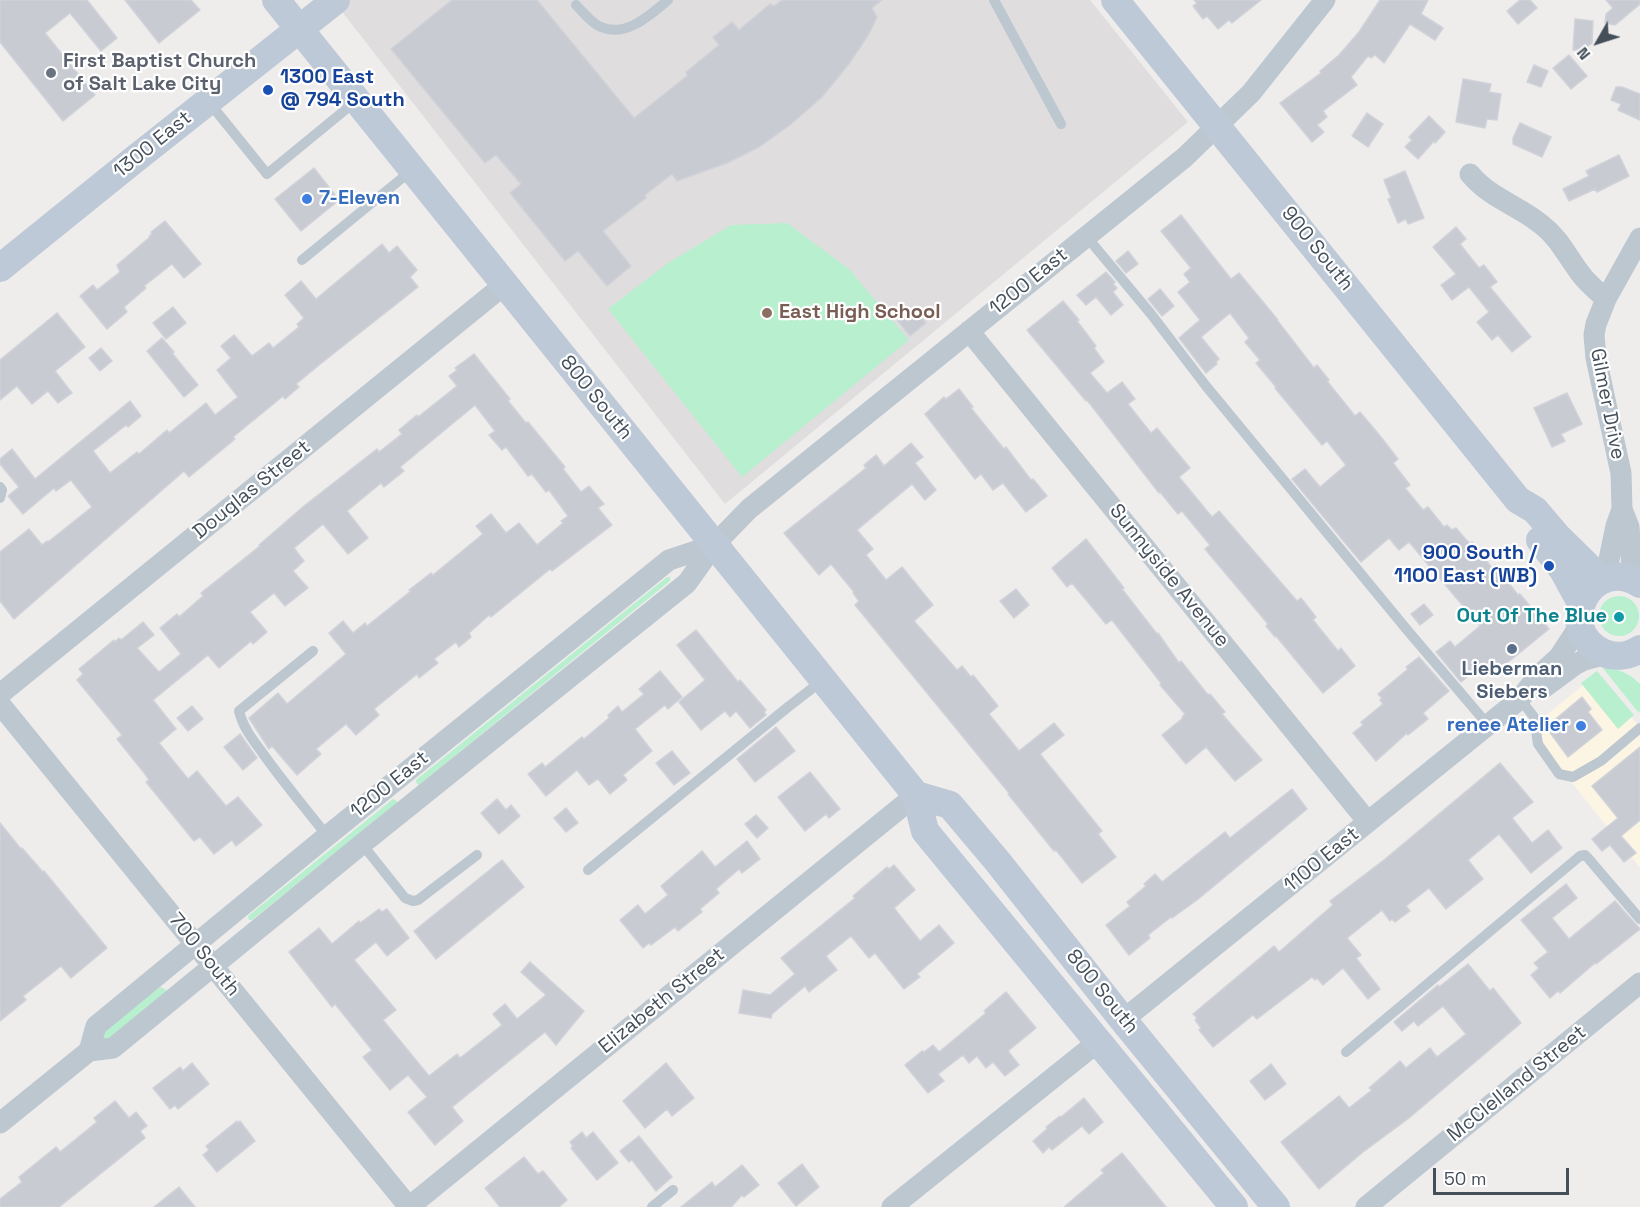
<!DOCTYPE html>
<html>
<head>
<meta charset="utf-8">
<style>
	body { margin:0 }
	#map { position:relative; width:1640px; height:1207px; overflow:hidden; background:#efecec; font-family:"Space Grotesk",sans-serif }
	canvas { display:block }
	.north { position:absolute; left:1568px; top:12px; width:60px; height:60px; -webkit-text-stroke:4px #fff; paint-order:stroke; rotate:231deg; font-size:16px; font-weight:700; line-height:24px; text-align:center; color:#444f5a }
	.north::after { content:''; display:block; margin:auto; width:21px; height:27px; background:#444f5a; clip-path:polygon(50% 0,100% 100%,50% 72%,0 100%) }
	.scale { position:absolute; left:1433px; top:1168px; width:136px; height:27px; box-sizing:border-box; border:3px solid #444f5a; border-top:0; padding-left:8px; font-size:18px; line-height:21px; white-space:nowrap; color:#444f5a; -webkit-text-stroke:4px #fff; paint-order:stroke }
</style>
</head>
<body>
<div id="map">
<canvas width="1640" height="1207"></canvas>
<div class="north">N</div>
<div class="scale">50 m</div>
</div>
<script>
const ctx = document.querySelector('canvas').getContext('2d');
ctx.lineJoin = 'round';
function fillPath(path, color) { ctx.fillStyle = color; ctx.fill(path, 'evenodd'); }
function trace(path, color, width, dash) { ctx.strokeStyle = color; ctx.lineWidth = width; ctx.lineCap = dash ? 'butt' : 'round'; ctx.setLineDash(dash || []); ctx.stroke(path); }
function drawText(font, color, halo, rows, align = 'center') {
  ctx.font = font + ' "Space Grotesk",sans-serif'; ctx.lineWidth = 4.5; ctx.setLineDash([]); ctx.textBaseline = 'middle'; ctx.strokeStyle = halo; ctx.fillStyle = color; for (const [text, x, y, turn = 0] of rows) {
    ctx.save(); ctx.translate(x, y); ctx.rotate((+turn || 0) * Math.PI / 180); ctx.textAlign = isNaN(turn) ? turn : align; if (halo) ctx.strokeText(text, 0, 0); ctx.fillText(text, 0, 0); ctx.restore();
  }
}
const commercial = new Path2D(`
	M1597 674 1640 728V868L1529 729Z`);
const education = new Path2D(`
	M333 0H1090L1188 122 725 504Z`);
const green = new Path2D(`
	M787 223 849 269 909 340 742 477 608 309 668 263 731 225Z
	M667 577H670V581L419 785 417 784 416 780Z
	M1599 616a20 20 0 1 1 40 0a20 20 0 1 1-40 0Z
	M1602 667C1619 670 1627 671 1640 684V711L1638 712Z
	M1597 671 1634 715 1618 729 1581 683Z
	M393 799 397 801V803L252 920H249L248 916Z
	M160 987 165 989 167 991 105 1042 101 1034Z`);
const building = new Path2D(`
	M0 0H87L117 38 101 51 70 13 45 33 95 95 63 121 0 42Z
	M125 0H191L200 10 159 43Z
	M452 0H537L634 118 687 76 686 72 719 45 713 37 732 22 739 30 770 4 774 6 782 0H882L872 8 877 17 869 34 849 64 822 97 790 125 759 147 727 163 677 181 672 174 645 195 646 198 603 231 631 266 607 286 578 251 565 261 510 193 521 184 496 155 485 163 391 49Z
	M1194 0H1261L1232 23 1229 20 1218 29 1207 16 1203 19 1193 6 1197 3Z
	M1380 0H1428L1421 14 1443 28 1435 40 1410 24 1384 63 1375 55 1371 58 1368 56 1351 77 1357 85 1323 111 1327 117 1317 125 1324 132 1312 142 1280 103 1321 73 1320 71 1339 55 1359 32Z
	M1520 0H1530L1537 8 1518 24 1507 11Z
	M1606 0H1640V4L1615 25 1605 23 1606 14 1613 8Z
	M1575 19 1593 21 1592 43 1583 50H1573Z
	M1569 55 1587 76 1571 89 1553 68Z
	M1534 65 1548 71 1541 87 1527 82Z
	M1463 79 1491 84 1489 92 1501 94 1497 120 1487 119 1485 128 1456 122Z
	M1616 87H1622L1640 94V120L1618 110 1621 104 1611 100Z
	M1367 113 1383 124 1368 147 1352 136Z
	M1429 116 1445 132 1435 143 1434 141 1418 159 1405 147 1412 140 1409 137Z
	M1520 123 1551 137 1542 157 1513 144V138Z
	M1619 155 1629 176 1597 192 1595 189 1569 201 1563 189 1589 176 1586 171Z
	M314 168 339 200 301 231 275 199Z
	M1405 171 1424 218 1408 224 1406 219 1398 223 1388 199 1391 198 1384 180Z
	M1181 215 1231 279 1239 273 1278 320H1277L1314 368 1317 365 1329 380 1327 381 1355 416 1360 412 1381 437 1398 459 1393 463 1410 485 1405 488 1423 510 1428 507 1444 527 1447 525 1452 530 1456 528 1470 544 1472 542 1492 568 1495 565 1518 595 1520 594 1549 629 1491 676 1482 665 1461 682 1436 652 1450 641 1455 647 1480 626 1409 542 1399 550 1389 538 1361 562 1292 479 1305 469 1320 487 1346 465 1327 441 1322 445 1275 388 1276 387 1256 363 1260 360 1245 342 1249 338 1230 313 1201 337 1219 359 1216 362 1217 364 1206 373 1179 338 1200 320 1178 292 1190 282 1184 274 1191 268 1161 231Z
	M165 221 201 264 184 278 172 264 144 286 146 288 124 307 127 312 107 329 80 296 93 285 97 290 120 272 117 265 150 237 149 236 152 234 151 232Z
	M1456 227 1466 239 1460 244 1479 268 1484 265 1497 282 1490 287 1531 337 1512 352 1498 335 1492 340 1477 322 1489 312 1469 287 1452 300 1441 285 1456 274 1433 247Z
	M382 244 389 253 397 246 417 270 410 277 418 287 319 365 296 384 299 387 285 399 283 396 233 437 235 439 189 477 184 471 14 619 0 601V552L29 529 42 545 47 541 48 542 92 507 71 480 56 491 54 488 23 514 8 496 19 487 0 464V459L12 449 35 479 130 401 141 416 128 427 126 425 93 451 110 473 137 452 139 454 167 430 169 433 206 403 215 415 238 397 217 370 231 358 221 346 234 335 252 356 269 343 273 348 299 327 297 324 304 318 285 295 301 281 316 299Z
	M1128 251 1138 264 1126 273 1116 261Z
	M1106 272 1115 282 1113 284 1117 288 1113 292 1123 305 1111 315 1096 297 1086 305 1077 295Z
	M1160 289 1174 306 1162 316 1148 299Z
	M1063 301 1079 320 1077 321 1096 346 1094 348 1104 362 1090 373 1107 393 1122 382 1135 399 1128 404 1151 433 1157 428 1190 468 1179 477 1212 517 1219 511 1297 601 1301 598 1316 617 1313 620 1338 651 1341 648 1355 666 1323 693 1276 636 1275 637 1266 626 1268 624 1205 549 1210 545 1182 511 1178 514 1160 492 1159 493 1087 400 1086 401 1027 330Z
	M173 307 186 323 166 339 153 323Z
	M914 308 926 323 910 336 898 321Z
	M57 313 85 347 55 371 72 393 58 403 48 391 32 404 17 386 0 400V360Z
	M162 338 174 352 172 353 198 385 184 397 147 351Z
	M101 348 112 361 100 371 89 358Z
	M474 354 510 399 508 401 526 423 528 422 565 467 563 469 581 492 589 486 604 504 598 508 612 525 552 571 550 569 491 617 489 615 469 633 471 637 459 647 456 642 434 659 438 663 419 678 417 674 374 709 379 715 356 735 346 724 316 749 321 754 297 775 272 746 269 749 249 718 278 693 287 704 346 654 329 633 343 621 353 633 365 623 367 626 411 591 409 590 431 573 433 575 483 534 476 526 491 514 506 533 519 523 537 545 563 523 561 521 568 516 549 490 546 492 532 474 528 476 506 447 502 450 489 435 495 431 475 405 400 467 404 471 384 487 381 483 347 511 368 538 348 554 323 524 294 548 304 561 293 571 308 588 285 606 274 593 250 612 267 632 253 644 251 641 219 668 208 655 153 700 176 729 159 743 188 779 197 771 226 806 238 797 262 825 236 846 232 840 214 854 200 837 194 841 146 782 149 780 145 774 117 739 122 735 77 680 83 674 79 669 114 640 115 642 119 638 121 640 143 622 154 635 137 648 159 672 181 654 160 628 177 614 179 617 203 596 201 593 260 546 259 545 304 506 377 449 379 452 402 434 399 430 417 415 418 417 457 386 449 376 457 370 455 368Z
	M959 389 973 407 971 408 1004 449 1006 447 1031 480 1033 479 1047 496 1026 512 1003 483 993 490 981 474 975 479 925 414 944 397 946 399Z
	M1567 393 1582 424 1561 434 1565 441 1552 447 1534 408Z
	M911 443 923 457 915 463 936 490 925 500 912 484 857 530 873 549 866 555 886 580 902 567 933 605 914 621 957 670 962 666 971 677 973 675 998 706 989 714 1019 751 1054 723 1064 735 1040 754 1102 831 1098 834 1116 857 1082 883 1056 850 1054 851 1008 794 1009 793 855 605 859 601 853 593 854 592 831 564 819 575 784 533 866 468 864 465 876 455 884 466Z
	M1086 539 1124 588 1122 589 1157 634 1158 633 1179 663 1181 661 1208 695 1210 694 1225 712 1222 714 1262 760 1235 781 1206 747 1186 764 1162 735 1183 718 1182 717 1185 714 1160 685 1161 683 1112 620 1106 624 1072 583 1067 587 1052 568Z
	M1016 589 1029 605 1014 618 1000 601Z
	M1424 604 1433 615 1420 625 1411 614Z
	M696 630 738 682 740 680 766 710 764 712 766 715 750 728 736 711 730 717 725 711 701 730 679 702 705 680 677 645Z
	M1419 657 1449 691 1423 713 1428 719 1408 735 1407 733 1376 761 1353 733 1363 725 1361 722 1383 704 1380 700 1382 698 1378 694 1408 669 1406 667Z
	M660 671 682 697 668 709 665 705 635 729 652 751 623 775 627 780 610 794 598 779 589 785 577 770 546 796 528 774 542 763 545 767 582 737 584 739 609 718 608 715 618 706 622 712 644 694 639 689Z
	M1582 697 1591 709 1588 712 1602 730 1568 757 1546 727Z
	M192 706 203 719 188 731 177 718Z
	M776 727 795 751 755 782 737 759Z
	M240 734 257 758 243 770 224 747Z
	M1640 747V820L1621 836 1636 853 1624 862 1610 845 1602 851 1592 839 1618 818 1592 786Z
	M672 751 690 773 674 785 656 763Z
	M1500 763 1533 802 1512 818 1532 843 1548 830 1562 848 1531 873 1499 834 1468 860 1483 879 1446 909 1429 888 1406 906 1410 911 1395 922 1392 919 1390 921 1382 910 1347 938 1361 955 1356 958 1380 989 1368 999 1343 968 1323 985 1317 978 1315 980 1312 977 1257 1019 1253 1015 1213 1047 1199 1030 1201 1028 1195 1020 1197 1018 1193 1014 1274 946 1279 952 1333 905 1330 901 1384 860Z
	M810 772 840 809 829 818 826 814 805 831 778 797Z
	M1292 789 1307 809 1197 900 1172 918 1171 917 1148 935 1150 938 1129 955 1106 925 1130 906 1127 902 1146 886 1144 884 1155 874 1162 882 1225 832 1230 838Z
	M497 799 506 810 511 805 520 816 499 834 481 813Z
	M566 808 578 823 566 832 554 818Z
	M756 815 768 828 757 838 745 824Z
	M0 823 21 849 22 848 43 872 44 871 107 948 71 978 61 966 23 996 26 1000 0 1021Z
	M747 841 760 859 742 873 739 869 716 889 719 893 700 909 702 912 678 931 675 927 651 945 649 943 643 948 620 920 638 905 645 914 668 895 661 886 702 851 715 867Z
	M502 860 524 887 436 959 414 931Z
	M894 865 915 890 894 908 920 941 939 925 954 943 917 974 920 977 904 989 875 953 869 958 851 936 826 956 837 970 809 992 805 986 772 1014 771 1018 739 1013 743 990 770 995 795 974 781 958 855 898 853 896 887 867 889 869Z
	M1566 884 1577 898 1552 918 1569 939 1615 901 1640 929 1596 964 1595 963 1560 993 1558 991 1550 998 1531 975 1539 968 1534 963 1548 952 1521 920Z
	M379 909 382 912 387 909 409 938 387 956 376 942 354 960 396 1010 383 1020 429 1076 457 1054 460 1058 502 1025 493 1014 505 1004 517 1019 546 995 521 972 530 962 584 1011 556 1045 545 1032 452 1107 463 1121 435 1145 408 1112 427 1097 408 1075 390 1090 363 1057 372 1050 335 1004 332 1007 289 952 319 928 332 944 359 921 360 923Z
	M1468 964 1490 991 1493 988 1521 1023 1409 1118 1363 1152 1319 1189 1281 1142 1339 1096 1349 1108 1372 1090 1369 1088 1400 1061 1406 1068 1430 1048 1437 1057 1466 1034 1443 1006 1418 1026 1414 1021 1402 1031 1394 1022 1438 985 1439 987Z
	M1006 992 1036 1028 1008 1051 1019 1065 1005 1076 993 1062 986 1068 977 1056 969 1063 963 1055 938 1074 944 1081 928 1093 905 1065 922 1051 924 1052 933 1045 939 1052 986 1013 984 1011Z
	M192 1063 209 1084 178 1109 175 1105 170 1109 153 1088 180 1067 183 1071Z
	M666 1063 694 1098 672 1116 667 1109 645 1128 623 1101Z
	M1271 1064 1286 1084 1265 1100 1250 1081Z
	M1084 1098 1103 1122 1089 1134 1082 1126 1052 1150 1049 1147 1043 1153 1033 1141 1047 1129 1046 1127 1060 1116 1061 1117Z
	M115 1101 129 1118 136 1112 147 1126 140 1131 145 1138 59 1207H0V1199L22 1182 19 1177 56 1147 60 1152 97 1122 94 1118Z
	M237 1121 238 1123 240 1121 255 1141 217 1172 203 1155 209 1150 206 1146Z
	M582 1132 586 1138 593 1132 618 1163 597 1180 571 1148 573 1146 570 1142Z
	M639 1136 672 1177 656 1191 632 1160 629 1162 620 1151Z
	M1122 1153 1166 1207H1064L1104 1173 1101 1170Z
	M524 1157 538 1174 543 1171 567 1200 559 1207H500L485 1188Z
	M802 1164 819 1187 796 1206 778 1183Z
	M742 1165 759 1185 744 1197 742 1195 731 1207H681L712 1182 715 1187Z
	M179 1187 195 1207H154Z`);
const lane = new Path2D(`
	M994 0 1061 124
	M576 5C583 12 592 24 601 27 626 38 650 15 668 0
	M208 101 267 174 356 101
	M1086 236 1151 314 1206 386 1408 631 1488 725
	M302 260 412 170
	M0 487 2 490 0 498
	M313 651 239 711C243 728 254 741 264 755 284 783 306 809 327 836
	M1520 699 1534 717 1538 744 1559 774 1573 777 1601 761 1640 728
	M362 844 405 898 413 901 418 900 477 855
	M588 870 788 707 823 680
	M1346 1052 1580 856 1585 855 1588 858 1640 919
	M652 1207 673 1190`);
const street = new Path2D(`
	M1470 174C1491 199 1518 205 1542 225 1559 238 1567 256 1580 273 1587 283 1597 291 1606 299
	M969 331 1368 822
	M1622 509 1629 527 1633 580
	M1605 579 1616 526 1622 509 1621 473 1596 358 1594 335 1596 324 1606 299 1640 238
	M1542 689 1576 664 1584 660 1606 654
	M0 694 504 285
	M0 704 409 1207
	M1123 1020 1520 699 1537 677 1559 657 1580 625
	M89 1051 96 1026 327 836 669 560 714 545
	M0 1123 89 1051 113 1048 362 844 687 583 714 545 749 509 1185 157 1251 93 1325 0
	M409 1207 916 795
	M892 1207 1099 1041
	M1366 1207 1640 983`);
const secondary = new Path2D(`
	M276 0 916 795 925 831 1234 1207
	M1115 0 1518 500 1535 510 1558 537 1602 580
	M0 268 135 159 336 0
	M1540 540 1563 570 1581 603
	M1640 584C1592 553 1551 629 1604 653 1616 658 1629 656 1640 649
	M916 795 950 805 998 862 1123 1020 1276 1207`);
const markers = [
	[51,73,6,"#6b7280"],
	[268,90,6,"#1a4fb4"],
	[307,199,6,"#3f7fe0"],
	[767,313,6,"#8d6e63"],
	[1549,566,6,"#1a4fb4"],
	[1619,617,6,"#0f9aa8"],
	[1512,649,6,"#5c6f8a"],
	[1581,726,6,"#3f7fe0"]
];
const worshipNames = [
	["First Baptist Church",63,62],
	["of Salt Lake City",63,85]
];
const transitNames = [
	["1300 East",280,78],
	["@ 794 South",280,101],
	["900 South /",1537,554,"right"],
	["1100 East (WB)",1537,577,"right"]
];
const streetNames = [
	["1300 East",153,145,-39],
	["900 South",1317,249,51],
	["1200 East",1029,282,-39],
	["800 South",596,398,51],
	["Gilmer Drive",1607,404,79],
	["Douglas Street",252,490,-39],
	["Sunnyside Avenue",1169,576,51],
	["1200 East",390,785,-39],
	["1100 East",1322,860,-39],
	["700 South",204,955,51],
	["800 South",1102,992,51],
	["Elizabeth Street",662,1001,-39],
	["McClelland Street",1517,1084,-39]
];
const shopNames = [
	["7-Eleven",319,199],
	["renee Atelier",1569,726,"right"]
];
const educationNames = [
	["East High School",779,313]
];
const cultureNames = [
	["Out Of The Blue",1607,617]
];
const serviceNames = [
	["Lieberman",1512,670],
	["Siebers",1512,693]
];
fillPath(commercial, '#fcf5e4');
fillPath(education, '#e0ddde');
fillPath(green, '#b8efcf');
fillPath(building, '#c9cbd2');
trace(building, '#d0d2d9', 1.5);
trace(lane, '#bcc7d0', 10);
trace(street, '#bcc7d0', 21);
trace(secondary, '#bec9d7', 28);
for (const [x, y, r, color] of markers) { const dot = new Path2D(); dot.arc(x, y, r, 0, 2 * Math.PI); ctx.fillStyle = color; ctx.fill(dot); trace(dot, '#fff', 2); }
drawText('bold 20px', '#5b616d', '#fff', worshipNames, 'left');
drawText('bold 20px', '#164399', '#fff', transitNames, 'left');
drawText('20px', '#444f5a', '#fff', streetNames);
drawText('bold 20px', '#366cbe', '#fff', shopNames, 'left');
drawText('bold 20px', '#785e54', '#fff', educationNames, 'left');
drawText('bold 20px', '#0d838f', '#fff', cultureNames, 'right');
drawText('bold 20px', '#4e5e75', '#fff', serviceNames);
</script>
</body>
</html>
